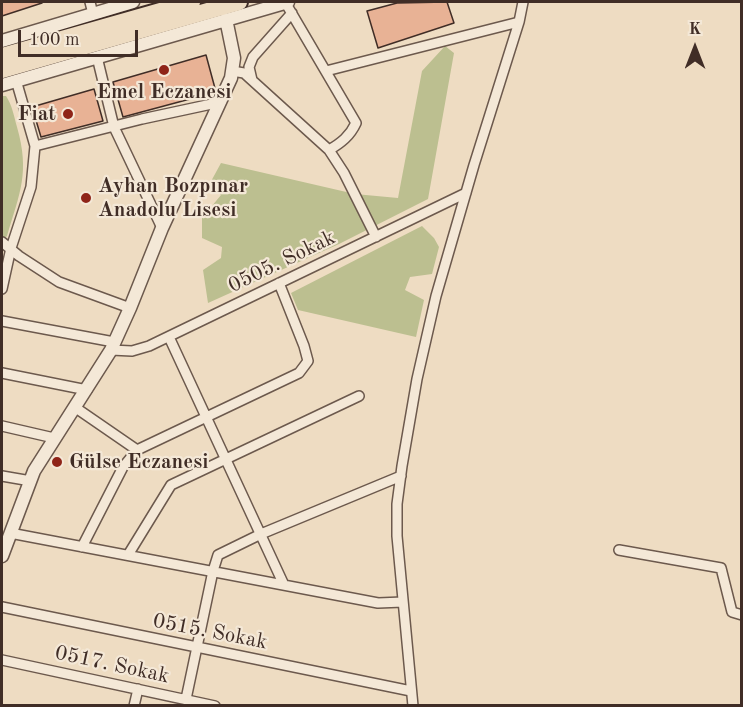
<!DOCTYPE html>
<html>
<head>
<meta charset="utf-8">
<style>
	body { margin:0 }
	#map { position:relative; width:743px; height:707px; overflow:hidden; background:#eedcc2; font-family:"Old Standard TT",serif }
	canvas { display:block }
	.frame { position:absolute; inset:0; border:3px solid #402d26; pointer-events:none }
	.north { position:absolute; left:665px; top:18px; width:60px; height:60px; -webkit-text-stroke:4px #f4e8d7; paint-order:stroke; rotate:0deg; font-size:16px; font-weight:700; line-height:24px; text-align:center; color:#402d26 }
	.north::after { content:''; display:block; margin:auto; width:21px; height:27px; background:#402d26; clip-path:polygon(50% 0,100% 100%,50% 72%,0 100%) }
	.scale { position:absolute; left:18px; top:30px; width:120px; height:27px; box-sizing:border-box; border:3px solid #402d26; border-top:0; padding-left:8px; font-size:18px; line-height:21px; white-space:nowrap; color:#402d26; -webkit-text-stroke:4px #f4e8d7; paint-order:stroke }
</style>
</head>
<body>
<div id="map">
<canvas width="743" height="707"></canvas>
<div class="frame"></div>
<div class="north">K</div>
<div class="scale">100 m</div>
</div>
<script>
const ctx = document.querySelector('canvas').getContext('2d');
ctx.lineJoin = 'round';
function fillPath(path, color) { ctx.fillStyle = color; ctx.fill(path, 'evenodd'); }
function trace(path, color, width, dash) { ctx.strokeStyle = color; ctx.lineWidth = width; ctx.lineCap = dash ? 'butt' : 'round'; ctx.setLineDash(dash || []); ctx.stroke(path); }
function drawText(font, color, halo, rows, align = 'center') {
  ctx.font = font + ' "Old Standard TT",serif'; ctx.lineWidth = 4.5; ctx.setLineDash([]); ctx.textBaseline = 'middle'; ctx.strokeStyle = halo; ctx.fillStyle = color; for (const [text, x, y, turn = 0] of rows) {
    ctx.save(); ctx.translate(x, y); ctx.rotate((+turn || 0) * Math.PI / 180); ctx.textAlign = isNaN(turn) ? turn : align; if (halo) ctx.strokeText(text, 0, 0); ctx.fillText(text, 0, 0); ctx.restore();
  }
}
const green = new Path2D(`
	M445 46 454 53 428 199 339 244 208 303 203 270 221 258 222 247 202 238V218L221 195 209 185 221 163 355 194 398 198 422 71Z
	M2 96H6C12 105 14 116 17 127 30 173 20 192 7 236L4 239 2 237Z
	M422 226 434 238 439 247 432 274 410 277 405 290 424 300 416 337 298 310 291 293Z`);
const building = new Path2D(`
	M2 2H42V3L2 16Z
	M397 3 447 2 454 23 378 48 367 11Z
	M206 55 216 92 123 117 113 82Z
	M94 89 103 121 41 137 32 107Z`);
const minor = new Path2D(`
	M90 2 93 14
	M285 2 356 123C350 136 341 143 329 150
	M97 57 114 127 162 228
	M232 71 244 73 329 150 344 173 376 237
	M326 71 519 22
	M252 80 249 67 253 57 292 13
	M35 146 142 119 221 102
	M2 242 19 256 59 282 130 308
	M2 289 11 248 31 187 35 146 16 80
	M2 321 114 342
	M169 337 284 585
	M111 350 132 351 149 346 466 193
	M2 373 87 390
	M76 408 137 450
	M2 426 54 438
	M2 476 31 481
	M10 533 378 603 403 602
	M82 547 123 467 137 450 299 373 308 361 304 346 279 283
	M619 550 721 568 732 612 742 615
	M128 555 171 485 359 396
	M2 607 411 691
	M2 660 215 706
	M186 699 213 571 218 555 261 534 401 476
	M134 706 138 689
	M413 706 397 536V504L402 466 417 379 436 296 474 165 519 22 523 2`);
const tertiary = new Path2D(`
	M2 41 133 2
	M2 85 288 2
	M2 556 34 471 111 350 130 308 162 228 231 78 234 58 226 19`);
const trunk = new Path2D(`
	M2 56 192 2
	M2 70 239 2`);
const markers = [
	[164,70,6,"#8f2418"],
	[68,114,6,"#8f2418"],
	[86,198,6,"#8f2418"],
	[57,462,6,"#8f2418"]
];
const poiNames = [
	["Emel Eczanesi",164,92,"center"],
	["Fiat",56,114,"right"],
	["Ayhan Bozpınar",98,186],
	["Anadolu Lisesi",98,210],
	["Gülse Eczanesi",69,462]
];
const streetNames = [
	["0505. Sokak",282,262,-26],
	["0515. Sokak",210,632,11],
	["0517. Sokak",112,665,12]
];
fillPath(green, '#bcbf90');
fillPath(building, '#e8b295');
trace(building, '#402d26', 1.5);
trace(minor, '#6c594d', 12);
trace(tertiary, '#6c594d', 15);
trace(trunk, '#402d26', 20);
trace(minor, '#f4e8d7', 9);
trace(tertiary, '#f4e8d7', 12);
trace(trunk, '#eedcc2', 16);
for (const [x, y, r, color] of markers) { const dot = new Path2D(); dot.arc(x, y, r, 0, 2 * Math.PI); ctx.fillStyle = color; ctx.fill(dot); trace(dot, '#f4e8d7', 2); }
drawText('bold 21px', '#402d26', '#f4e8d7', poiNames, 'left');
drawText('21px', '#402d26', '#f4e8d7', streetNames);
</script>
</body>
</html>
